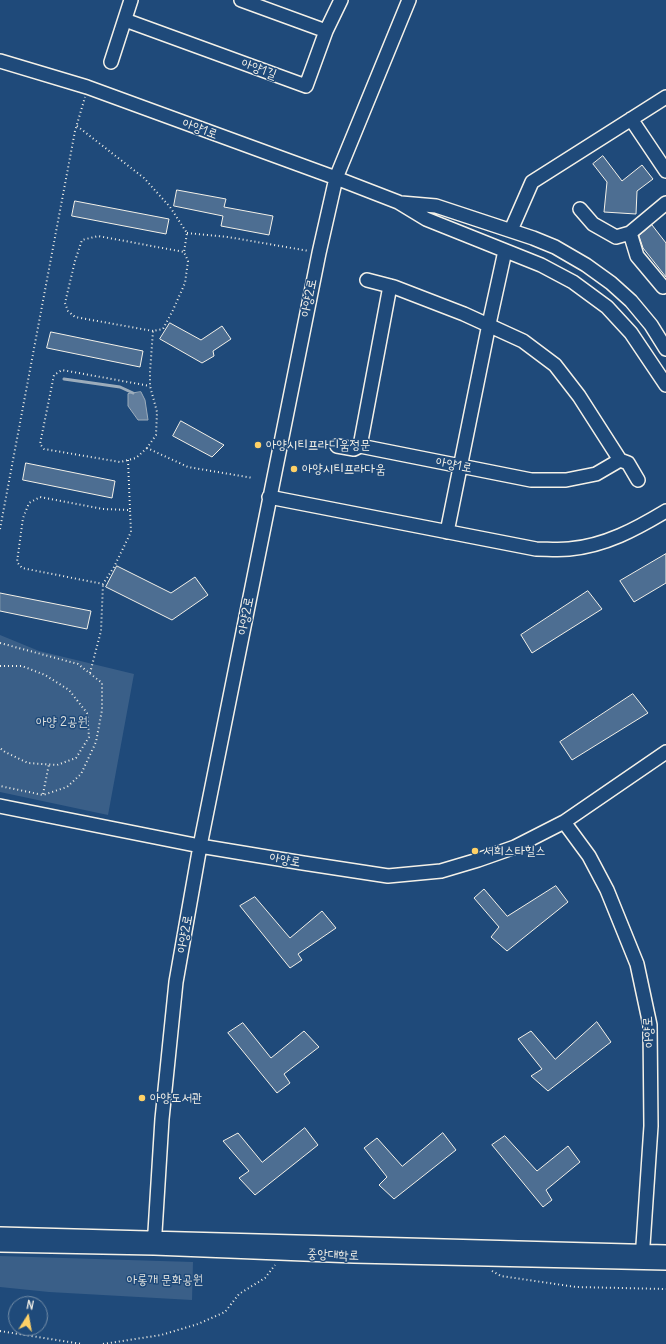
<!DOCTYPE html>
<html>
<head>
<meta charset="utf-8">
<style>
	body { margin:0 }
	#map { position:relative; width:666px; height:1344px; overflow:hidden; background:#1f4a7a; font-family:Delius,sans-serif }
	canvas { display:block }
	.north { position:absolute; left:8px; top:1296px; width:40px; height:40px; box-sizing:border-box; background:#1f4a7a; border:1px solid #748da6; border-radius:50%; rotate:11deg; font-size:11px; font-weight:700; line-height:16px; text-align:center; color:#f4f1e8 }
	.north::after { content:''; display:block; margin:auto; width:14px; height:18px; background:#ffd166; clip-path:polygon(50% 0,100% 100%,50% 72%,0 100%) }
</style>
</head>
<body>
<div id="map">
<canvas width="666" height="1344"></canvas>
<div class="north">N</div>
</div>
<script>
const ctx = document.querySelector('canvas').getContext('2d');
ctx.lineJoin = 'round';
function fillPath(path, color) { ctx.fillStyle = color; ctx.fill(path, 'evenodd'); }
function trace(path, color, width, dash) { ctx.strokeStyle = color; ctx.lineWidth = width; ctx.lineCap = dash ? 'butt' : 'round'; ctx.setLineDash(dash || []); ctx.stroke(path); }
function drawText(font, color, halo, rows, align = 'center') {
  ctx.font = font + ' Delius,"Poor Story",sans-serif'; ctx.lineWidth = 3; ctx.setLineDash([]); ctx.textBaseline = 'middle'; ctx.strokeStyle = halo; ctx.fillStyle = color; for (const [text, x, y, turn = 0] of rows) {
    ctx.save(); ctx.translate(x, y); ctx.rotate((+turn || 0) * Math.PI / 180); ctx.textAlign = isNaN(turn) ? turn : align; if (halo) ctx.strokeText(text, 0, 0); ctx.fillText(text, 0, 0); ctx.restore();
  }
}
const green = new Path2D(`
	M0 635 39 651 134 674 108 815 0 792Z
	M0 1256 193 1262 192 1300 49 1292 0 1287Z`);
const water = new Path2D(`
	M141 392 145 400 148 420H138L128 406V394Z`);
const stream = new Path2D(`
	M64 379 120 387 133 393`);
const building = new Path2D(`
	M603 156 622 181 642 165 653 179 637 191 636 214 604 212 607 182 593 164Z
	M177 190 226 199 224 207 273 216 269 235 221 226 223 216 174 206Z
	M75 201 169 219 166 234 72 216Z
	M652 225 666 243V277L643 248 639 236Z
	M170 323 201 340 222 326 231 339 213 351 214 356 202 363 160 339Z
	M51 332 143 351 140 367 47 348Z
	M181 421 224 445 212 457 173 436Z
	M26 463 115 481 112 498 23 480Z
	M666 554V583L634 602 620 581Z
	M117 566 171 593 195 577 208 595 172 620 106 587Z
	M588 591 602 609 532 653 521 635Z
	M0 593 91 611 87 629 0 611Z
	M633 694 648 713 572 760 560 742Z
	M556 886 568 902 507 951 491 937 499 927 474 898 484 889 507 916Z
	M255 897 290 938 322 911 336 928 298 954 302 960 290 968 240 906Z
	M597 1022 611 1042 548 1091 531 1076 542 1069 518 1039 531 1031 555 1059Z
	M243 1023 271 1058 304 1031 319 1047 284 1074 290 1083 277 1093 228 1033Z
	M305 1128 318 1145 255 1195 239 1178 249 1171 223 1141 238 1133 262 1162Z
	M443 1133 456 1150 394 1199 379 1185 387 1177 364 1148 377 1138 402 1166Z
	M505 1136 537 1171 568 1146 580 1162 546 1190 552 1200 543 1207 492 1145Z`);
const path = new Path2D(`
	M77 126 144 178 170 207 187 233 184 252
	M187 233 228 237 309 251
	M153 331 75 317 68 311 65 303 75 261 82 240 98 236 184 252 188 261 185 283 173 310 163 329 153 331 150 372V386L157 412 156 435 147 448 188 467 253 478
	M147 448 136 458 120 462 44 449 40 444 54 375 62 370 150 386
	M128 460 130 510 103 509 40 497 29 503 23 518 17 562 22 568 103 584 114 567 131 532 130 510
	M0 529 75 131 85 97
	M0 643 78 664 102 683V710L96 742 81 774 67 787 43 795 0 786
	M0 666H22L45 675 69 690 87 713 89 737 76 758 57 765 28 763 5 752 0 748
	M90 673 101 631 103 584
	M43 794 49 764
	M492 1271 501 1276 576 1287 666 1289
	M0 1331 82 1344
	M103 1344 161 1335 198 1324 225 1312 239 1294 265 1278 275 1265`);
const minor = new Path2D(`
	M241 0 326 31
	M125 20 306 86 326 31 341 0
	M0 61 87 87 336 178 398 202 426 219 541 265 573 282 607 307 631 333 666 385
	M111 62 131 0
	M631 119 666 171
	M401 203 436 206 533 238 555 247 586 265 611 283 631 301 651 325 666 349
	M580 209 593 224 616 237 630 233 666 203
	M511 230 532 182 666 97
	M630 233 637 256 663 287
	M367 280 394 287 464 314 523 341 555 365 579 396 620 460
	M390 286 360 446 531 480H566L596 474 620 460
	M337 446 354 449 360 446
	M620 460 628 463 638 480
	M269 497 536 549C547 549 558 550 569 549 605 546 636 529 666 511
	M447 532 489 324 505 251
	M0 806 200 846 303 863 388 876 441 871 478 860 515 847 564 822 666 752
	M564 822 589 856 607 890 637 964 650 1025 651 1126 642 1260
	M0 1234 666 1252
	M0 1245 154 1248 354 1256 666 1263
	M154 1248 162 1119 176 982 200 846 319 253 336 178 409 0`);
const markers = [
	[258,445,4,"#ffd166"],
	[294,469,4,"#ffd166"],
	[475,851,4,"#ffd166"],
	[142,1098,4,"#ffd166"]
];
const streetNames = [
	["아양1길",259,69,20],
	["아양1로",200,129,20],
	["아양2로",309,298,-79],
	["아양1로",454,465,11],
	["아양2로",246,616,-79],
	["아양로",285,860,10],
	["아양2로",185,934,-80],
	["아양로",649,1032,-94],
	["중앙대학로",333,1255,2]
];
const poiNames = [
	["아양시티프라디움정문",266,445],
	["아양시티프라다움",302,469],
	["서희스타힐스",483,851],
	["아양도서관",150,1098]
];
const parkNames = [
	["아양 2공원",62,722],
	["아롱개 문화공원",165,1280]
];
fillPath(green, '#3a5f88');
fillPath(water, '#627e9d');
trace(water, '#9cacbb', 1);
trace(stream, '#9cacbb', 3);
fillPath(building, '#4d6e92');
trace(building, '#f4f1e8', 1);
trace(minor, '#f4f1e8', 16);
trace(path, '#f4f1e8', 2, [1, 3]);
trace(minor, '#1f4a7a', 13);
for (const [x, y, r, color] of markers) { const dot = new Path2D(); dot.arc(x, y, r, 0, 2 * Math.PI); ctx.fillStyle = color; ctx.fill(dot); trace(dot, '#1f4a7a', 1.5); }
drawText('13px', '#f4f1e8', '#1f4a7a', streetNames);
drawText('13px', '#f4f1e8', '#1f4a7a', poiNames, 'left');
drawText('13px', '#e1e2de', '#1f4a7a', parkNames);
</script>
</body>
</html>
